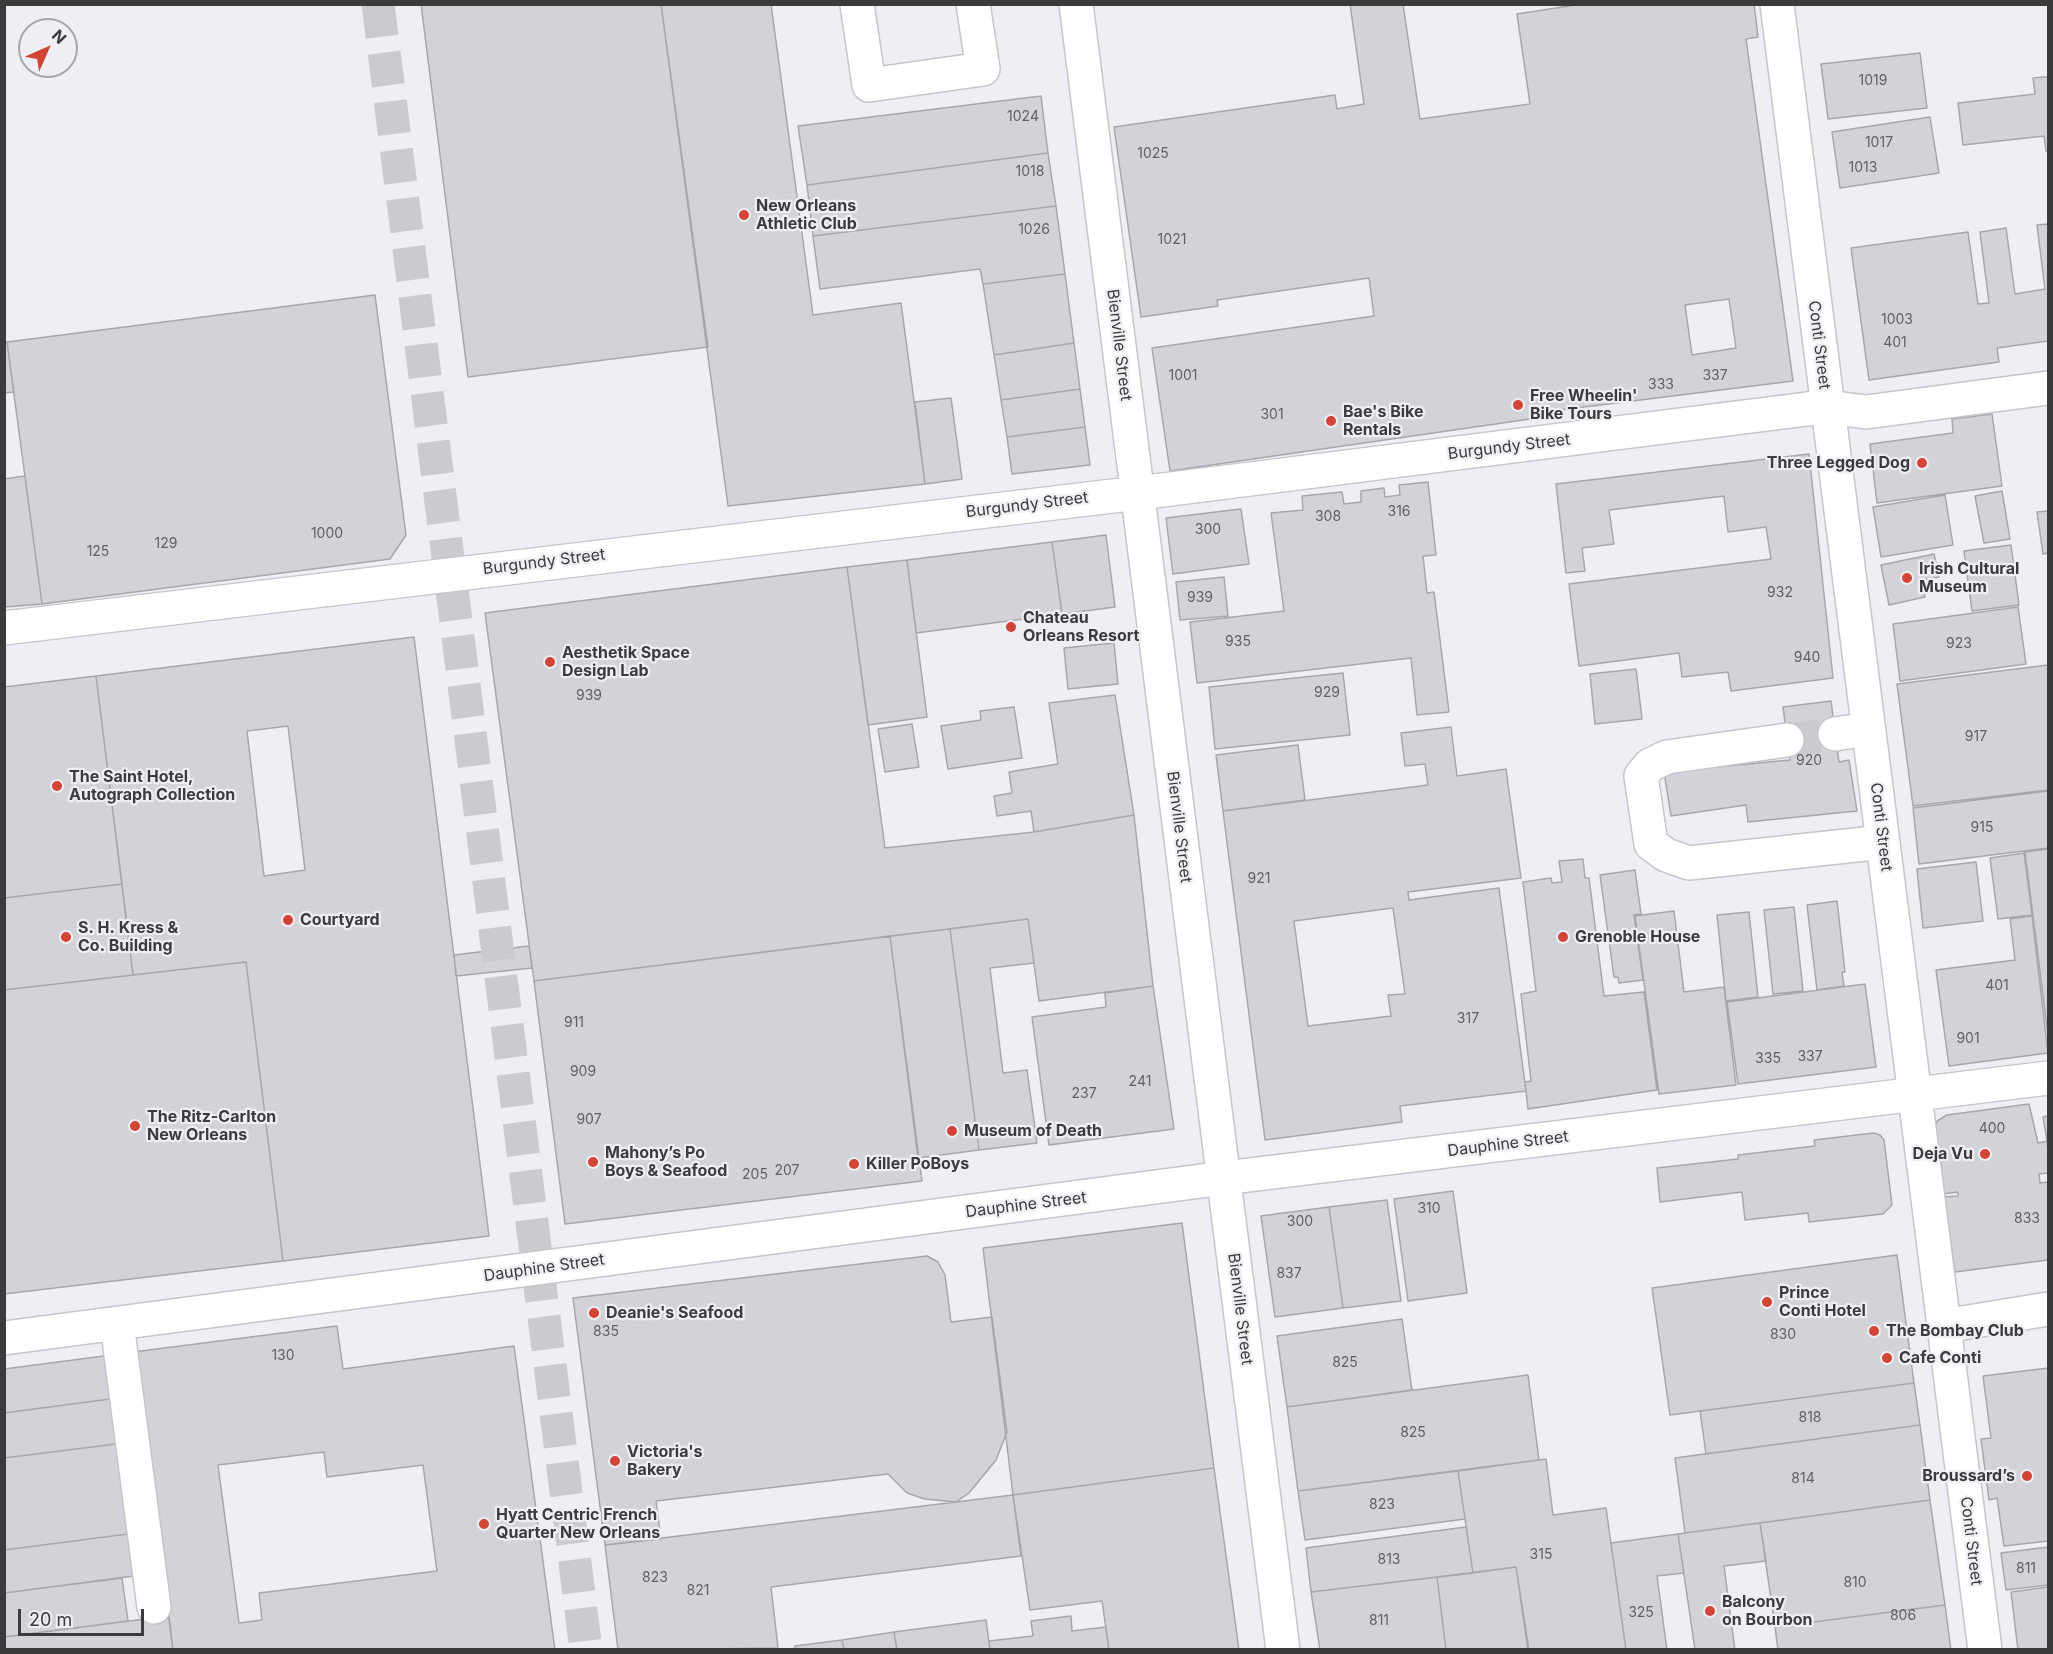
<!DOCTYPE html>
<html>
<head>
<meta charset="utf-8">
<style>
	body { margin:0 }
	#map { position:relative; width:2053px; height:1654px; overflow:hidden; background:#eeeff4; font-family:Inter,sans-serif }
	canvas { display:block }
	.frame { position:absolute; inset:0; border:6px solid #3b3b3d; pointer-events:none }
	.north { position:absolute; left:18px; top:18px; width:60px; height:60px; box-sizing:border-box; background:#eeeff4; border:2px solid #a6a7ab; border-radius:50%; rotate:45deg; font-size:16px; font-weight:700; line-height:24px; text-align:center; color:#3b3b3d }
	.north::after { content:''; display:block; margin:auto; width:21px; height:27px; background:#d24536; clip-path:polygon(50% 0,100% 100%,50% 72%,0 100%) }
	.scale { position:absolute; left:18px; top:1609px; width:126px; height:27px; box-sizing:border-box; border:3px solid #3b3b3d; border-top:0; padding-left:8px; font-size:18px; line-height:21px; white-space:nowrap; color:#3b3b3d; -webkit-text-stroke:4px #eeeff4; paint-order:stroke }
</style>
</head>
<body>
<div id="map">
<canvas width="2053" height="1654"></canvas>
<div class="frame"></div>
<div class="north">N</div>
<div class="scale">20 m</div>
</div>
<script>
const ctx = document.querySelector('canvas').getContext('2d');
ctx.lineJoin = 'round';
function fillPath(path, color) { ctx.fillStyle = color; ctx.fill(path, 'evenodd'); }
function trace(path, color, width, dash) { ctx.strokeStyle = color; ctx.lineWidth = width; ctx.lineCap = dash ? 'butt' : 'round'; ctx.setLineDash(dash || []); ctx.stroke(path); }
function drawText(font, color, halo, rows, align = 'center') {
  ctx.font = font + ' Inter,sans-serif'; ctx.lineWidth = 4.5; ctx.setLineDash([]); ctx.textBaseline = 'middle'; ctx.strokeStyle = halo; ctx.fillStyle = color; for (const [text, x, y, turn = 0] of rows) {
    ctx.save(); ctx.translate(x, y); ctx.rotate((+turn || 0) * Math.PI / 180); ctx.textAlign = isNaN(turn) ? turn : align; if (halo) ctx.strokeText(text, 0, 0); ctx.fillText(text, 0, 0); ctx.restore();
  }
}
const building = new Path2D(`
	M421 4H661L708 347 468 377Z
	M661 4H771L813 315 901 303 925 484 728 506Z
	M1350 4H1403L1420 119 1530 104 1517 14 1582 4H1754L1758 37 1746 39 1793 381 1536 413 1537 418 1170 471 1152 348 1374 316 1369 278 1217 300 1218 306 1141 317 1114 127 1335 95 1337 109 1364 104ZM1729 299 1736 348 1692 355 1685 305Z
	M1920 53 1927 108 1828 119 1821 64Z
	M2043 77H2048V151H2046L2044 136 1963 145 1958 103 2035 94 2033 78Z
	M1041 96 1048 153 807 185 798 126Z
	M1930 117 1939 173 1840 188 1832 132Z
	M1048 153 1056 206 813 236 807 185Z
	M1056 206 1065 274 983 284 980 269 820 289 813 236Z
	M2048 224V341L1997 348 1999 362 1869 380 1851 248 1968 232 1978 304 1989 303 1980 232 2006 228 2015 294 2045 289 2037 225Z
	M1065 274 1074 343 994 355 983 284Z
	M375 295 406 535 390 559 42 604 7 342Z
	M4 342H7L14 392 4 393Z
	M1074 343 1080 389 1001 400 994 355Z
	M1080 389 1085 427 1007 437 1001 400Z
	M951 398 962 479 925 484 915 402Z
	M1992 414 2002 486 1877 503 1870 444 1953 433 1952 419Z
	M1085 427 1090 465 1012 474 1007 437Z
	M1809 454 1833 678 1731 691 1728 672 1682 677 1679 653 1579 666 1569 584 1771 559 1766 527 1728 532 1724 496 1609 510 1614 544 1582 548 1585 571 1566 573 1556 484Z
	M25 476 42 604 4 607V479Z
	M1428 482 1436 555 1423 556 1427 593 1434 592 1449 712 1417 715 1411 658 1197 683 1190 622 1284 611 1271 513 1303 510 1302 496 1342 492 1344 504 1361 502V491L1384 488 1385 497 1400 495 1399 485Z
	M2002 491 2010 539 1984 543 1975 496Z
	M1945 495 1953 545 1881 557 1873 507Z
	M1241 509 1249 564 1173 574 1166 518Z
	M2048 511V553L2043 554 2037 512Z
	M1106 535 1115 607 1062 614 1052 542Z
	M1052 542 1062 614 916 633 907 560Z
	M2011 545 2019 605 1972 611 1964 551Z
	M1934 554 1939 577 1922 580 1925 597 1889 605 1881 565Z
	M907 560 927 717 868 725 847 567Z
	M847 567 885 848 1034 832 1134 815 1153 986 1039 1001 1028 919 534 981 485 613Z
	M1224 577 1228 616 1180 620 1176 582Z
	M2018 607 2026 664 1900 681 1893 624Z
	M414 637 489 1236 283 1261 246 962 133 975 96 676ZM288 726 305 870 264 876 247 731Z
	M1114 643 1118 684 1068 689 1064 648Z
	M2048 665V790L1913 806 1897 684Z
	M1636 669 1642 719 1595 724 1590 674Z
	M1343 673 1350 735 1215 749 1209 687Z
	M96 676 122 884 4 898V687Z
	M1115 695 1134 815 1034 832 1031 811 997 816 994 796 1012 793 1009 772 1058 764 1049 703Z
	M1831 701 1839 762 1849 760 1857 811 1748 822 1746 805 1671 816 1664 772 1790 760 1783 707Z
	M1014 707 1022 758 948 769 941 726 981 720 980 711Z
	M912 724 919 767 885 772 878 729Z
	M1451 727 1457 776 1506 769 1521 878 1408 892 1409 900 1499 888 1526 1091 1400 1106 1402 1122 1265 1140 1223 811 1428 785 1425 764 1405 766 1401 733ZM1393 908 1405 994 1388 995 1391 1016 1308 1026 1294 921Z
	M1298 745 1305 800 1223 811 1216 755Z
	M2048 791V848L1919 864 1913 808Z
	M2048 849V1035L2025 852Z
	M2024 853 2032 915 1998 919 1990 858Z
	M1583 859 1585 878H1589L1604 996 1644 992 1657 1090 1528 1109 1525 1082 1531 1081 1521 994 1536 991 1523 882 1551 878 1552 883 1562 882 1559 861Z
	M1976 862 1983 921 1923 928 1917 869Z
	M1635 870 1641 914 1634 915 1643 980 1619 983 1618 977H1614L1600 875Z
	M122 884 133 975 4 990V898Z
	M1837 901 1845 972H1842L1844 986 1817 990 1807 905Z
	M1794 907 1803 991 1773 994 1764 910Z
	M1674 911 1684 992 1724 987 1736 1085 1659 1094 1635 916Z
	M1749 912 1758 997 1726 1001 1717 915Z
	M2032 916 2048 1053 1949 1066 1936 970 2015 960 2010 919Z
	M1028 919 1034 963 990 968 1003 1073 1027 1070 1037 1143 979 1150 950 929Z
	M950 929 979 1150 918 1158 890 936Z
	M890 936 922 1181 565 1224 534 981Z
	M529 946 532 968 456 976 454 955Z
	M246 962 283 1261 4 1294V990Z
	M1865 984 1876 1067 1738 1084 1727 1002Z
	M1153 986 1174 1129 1049 1145 1032 1017 1106 1007 1105 993Z
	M2029 1104 2038 1143 2047 1141 2048 1151V1173L2039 1174 2040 1183 2048 1182V1260L1955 1272 1944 1197 1958 1196V1192L1943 1194 1934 1130 1937 1121 1947 1115Z
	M2048 1116V1146L2043 1117Z
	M1874 1133 1880 1135 1884 1140 1892 1205 1883 1214 1809 1222 1808 1213 1745 1220 1742 1192 1660 1202 1657 1168 1738 1159V1155L1815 1146 1814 1140Z
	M1453 1191 1467 1293 1408 1301 1394 1199Z
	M1387 1200 1401 1301 1343 1308 1329 1207Z
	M1329 1207 1343 1308 1275 1317 1261 1216Z
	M1182 1223 1214 1468 1013 1495 983 1248Z
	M1897 1255 1914 1383 1670 1415 1652 1288Z
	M927 1256 938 1262 945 1275 951 1322 992 1317 1007 1432 996 1460 969 1493 956 1502 925 1499 907 1493 888 1474 656 1501 661 1539 605 1545 573 1298Z
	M1402 1319 1412 1390 1287 1407 1277 1336Z
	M337 1326 343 1369 514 1346 555 1650H173L133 1352ZM324 1452 327 1477 423 1465 437 1571 259 1593 262 1620 239 1623 218 1465Z
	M104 1356 110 1399 4 1413V1369Z
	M2048 1368V1541L2004 1546 1997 1498 1989 1500 1981 1439 1991 1438 1983 1376Z
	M1528 1375 1539 1460 1298 1491 1287 1407Z
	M1914 1383 1920 1425 1706 1454 1700 1411Z
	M110 1399 116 1444 4 1458V1413Z
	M1920 1425 1930 1500 1685 1533 1675 1458Z
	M116 1444 128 1534 4 1550V1458Z
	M1546 1459 1553 1515 1606 1508 1626 1650H1528L1516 1567 1473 1573 1458 1471Z
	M1214 1468 1239 1650H1109L1102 1601 1030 1610 1013 1495Z
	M1458 1471 1465 1519 1305 1540 1298 1491Z
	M1013 1495 1021 1556 771 1587 778 1648 618 1650 605 1545Z
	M1930 1500 1945 1605 1775 1627 1760 1523Z
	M1760 1523 1766 1561 1724 1566 1735 1650H1695L1678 1534Z
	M1466 1527 1473 1573 1311 1592 1306 1548Z
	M128 1534 134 1576 4 1593V1550Z
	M1678 1534 1684 1573 1657 1576 1667 1650H1626L1611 1543Z
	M2048 1547V1585L2006 1590 2001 1553Z
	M1516 1567 1529 1650H1446L1437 1577Z
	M1437 1577 1446 1650H1320L1311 1592Z
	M122 1578 128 1621 4 1637V1593Z
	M2048 1587V1650H2018L2011 1592Z
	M1945 1605 1951 1650H1778L1775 1627Z
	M169 1616 173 1650H4V1637Z
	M1071 1616 1072 1631 1106 1627 1109 1650H990L989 1641 1033 1636 1031 1621Z
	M986 1620 990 1650H897L894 1632Z
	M894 1632 897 1650H844L842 1640Z
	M842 1640 844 1650H795V1646Z`);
const minorTunnel = new Path2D(`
	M378 4 586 1650
	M1787 740 1835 734`);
const minor = new Path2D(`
	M857 4 869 85 983 69 973 4
	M1076 4 1283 1650
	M1777 4 1985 1650
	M4 628 1163 490 1807 409 1827 407 1866 412 2048 388
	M1835 734 1868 729
	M1787 740 1667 757 1650 765 1641 776 1651 844 1666 855 1689 863 1883 842
	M117 1324 154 1607
	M1944 1326 2048 1309
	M4 1338 1224 1178 2048 1078`);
const markers = [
	[744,215,6,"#d24536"],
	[1518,405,6,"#d24536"],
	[1331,421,6,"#d24536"],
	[1922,463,6,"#d24536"],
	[1907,578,6,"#d24536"],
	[1011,627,6,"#d24536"],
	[550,662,6,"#d24536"],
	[57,786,6,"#d24536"],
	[288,920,6,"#d24536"],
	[66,937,6,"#d24536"],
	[1563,937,6,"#d24536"],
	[135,1126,6,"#d24536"],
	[952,1131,6,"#d24536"],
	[1985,1154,6,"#d24536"],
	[593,1162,6,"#d24536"],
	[854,1164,6,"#d24536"],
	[1767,1302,6,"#d24536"],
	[594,1313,6,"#d24536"],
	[1874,1331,6,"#d24536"],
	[1887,1358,6,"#d24536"],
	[615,1461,6,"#d24536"],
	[2027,1476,6,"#d24536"],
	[484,1524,6,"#d24536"],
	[1710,1611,6,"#d24536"]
];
const numberNames = [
	["1019",1873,81],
	["1024",1023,117],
	["1017",1879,143],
	["1025",1153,154],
	["1013",1863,168],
	["1018",1030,172],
	["1026",1034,230],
	["1021",1172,240],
	["1003",1897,320],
	["401",1895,343],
	["1001",1183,376],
	["337",1715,376],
	["333",1661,385],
	["301",1272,415],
	["316",1399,512],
	["308",1328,517],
	["300",1208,530],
	["1000",327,534],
	["129",166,544],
	["125",98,552],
	["932",1780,593],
	["939",1200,598],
	["935",1238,642],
	["923",1959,644],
	["940",1807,658],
	["929",1327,693],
	["939",589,696],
	["917",1976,737],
	["920",1809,761],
	["915",1982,828],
	["921",1259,879],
	["401",1997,986],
	["317",1468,1019],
	["911",574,1023],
	["901",1968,1039],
	["337",1810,1057],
	["335",1768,1059],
	["909",583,1072],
	["241",1140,1082],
	["237",1084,1094],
	["907",589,1120],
	["400",1992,1129],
	["207",787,1171],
	["205",755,1175],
	["310",1429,1209],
	["833",2027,1219],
	["300",1300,1222],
	["837",1289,1274],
	["835",606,1332],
	["830",1783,1335],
	["130",283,1356],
	["825",1345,1363],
	["818",1810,1418],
	["825",1413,1433],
	["814",1803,1479],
	["823",1382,1505],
	["315",1541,1555],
	["813",1389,1560],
	["811",2026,1569],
	["823",655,1578],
	["810",1855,1583],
	["821",698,1591],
	["325",1641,1613],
	["806",1903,1616],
	["811",1379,1621]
];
const poiNames = [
	["New Orleans",756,206],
	["Athletic Club",756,224],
	["Free Wheelin'",1530,396],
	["Bike Tours",1530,414],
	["Bae's Bike",1343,412],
	["Rentals",1343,430],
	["Three Legged Dog",1910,463,"right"],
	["Irish Cultural",1919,569],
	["Museum",1919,587],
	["Chateau",1023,618],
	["Orleans Resort",1023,636],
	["Aesthetik Space",562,653],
	["Design Lab",562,671],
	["The Saint Hotel,",69,777],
	["Autograph Collection",69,795],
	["Courtyard",300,920],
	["S. H. Kress &",78,928],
	["Co. Building",78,946],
	["Grenoble House",1575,937],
	["The Ritz-Carlton",147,1117],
	["New Orleans",147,1135],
	["Museum of Death",964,1131],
	["Mahony’s Po",605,1153],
	["Boys & Seafood",605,1171],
	["Deja Vu",1973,1154,"right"],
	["Killer PoBoys",866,1164],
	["Prince",1779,1293],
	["Conti Hotel",1779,1311],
	["Deanie's Seafood",606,1313],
	["The Bombay Club",1886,1331],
	["Cafe Conti",1899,1358],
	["Victoria's",627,1452],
	["Bakery",627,1470],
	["Broussard’s",2015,1476,"right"],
	["Hyatt Centric French",496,1515],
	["Quarter New Orleans",496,1533],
	["Balcony",1722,1602],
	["on Bourbon",1722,1620]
];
const streetNames = [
	["Bienville Street",1119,345,83],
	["Conti Street",1819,345,83],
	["Burgundy Street",1509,447,-7],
	["Burgundy Street",1027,505,-7],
	["Burgundy Street",544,562,-7],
	["Bienville Street",1179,827,83],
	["Conti Street",1881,827,83],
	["Dauphine Street",1508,1144,-7],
	["Dauphine Street",1026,1205,-7],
	["Dauphine Street",544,1268,-8],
	["Bienville Street",1240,1309,83],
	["Conti Street",1971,1541,83]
];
fillPath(building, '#d2d3d8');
trace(building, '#a6a7ab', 1.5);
trace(minorTunnel, '#cacbcf', 33, [33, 16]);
trace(minor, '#c5c6cb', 36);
trace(minor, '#fff', 33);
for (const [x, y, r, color] of markers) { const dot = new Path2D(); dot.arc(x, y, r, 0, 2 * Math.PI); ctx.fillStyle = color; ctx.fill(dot); trace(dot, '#eeeff4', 2); }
drawText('14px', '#616164', null, numberNames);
drawText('bold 16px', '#3b3b3d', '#eeeff4', poiNames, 'left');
drawText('16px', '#3b3b3d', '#eeeff4', streetNames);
</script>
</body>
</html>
